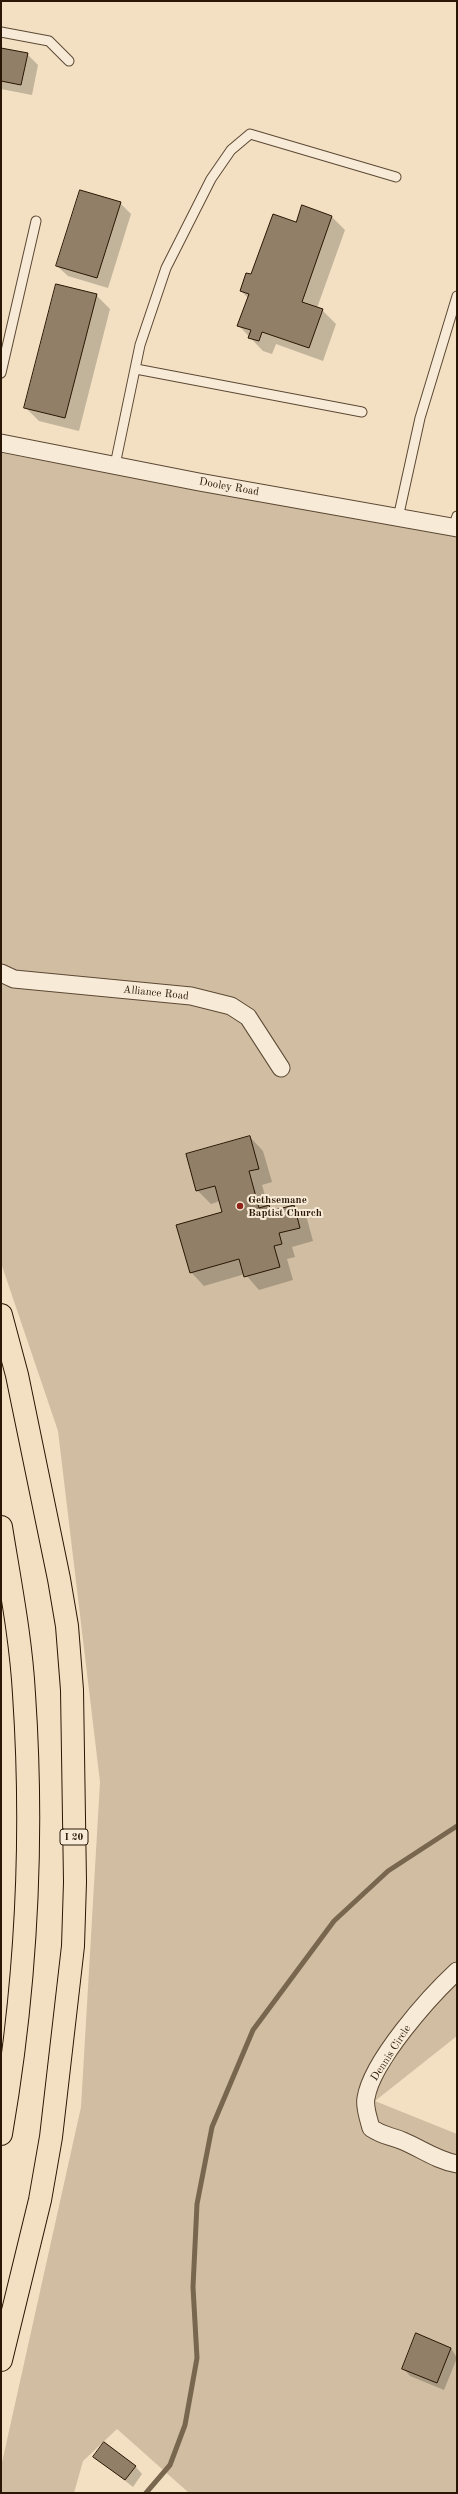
<!DOCTYPE html>
<html>
<head>
<meta charset="utf-8">
<style>
	body { margin:0 }
	#map { position:relative; width:458px; height:2494px; overflow:hidden; background:#f3e0c2; font-family:"Old Standard TT",serif }
	canvas { display:block }
	.frame { position:absolute; inset:0; border:2px solid #291604; pointer-events:none }
</style>
</head>
<body>
<div id="map">
<canvas width="458" height="2494"></canvas>
<div class="frame"></div>
</div>
<script>
const ctx = document.querySelector('canvas').getContext('2d');
ctx.lineJoin = 'round';
function fillPath(path, color) { ctx.fillStyle = color; ctx.fill(path, 'evenodd'); }
function trace(path, color, width, dash) { ctx.strokeStyle = color; ctx.lineWidth = width; ctx.lineCap = dash ? 'butt' : 'round'; ctx.setLineDash(dash || []); ctx.stroke(path); }
function drawText(font, color, halo, rows, align = 'center') {
  ctx.font = font + ' "Old Standard TT",serif'; ctx.lineWidth = 4; ctx.setLineDash([]); ctx.textBaseline = 'middle'; ctx.strokeStyle = halo; ctx.fillStyle = color; for (const [text, x, y, turn = 0] of rows) {
    ctx.save(); ctx.translate(x, y); ctx.rotate((+turn || 0) * Math.PI / 180); ctx.textAlign = isNaN(turn) ? turn : align; if (halo) ctx.strokeText(text, 0, 0); ctx.fillText(text, 0, 0); ctx.restore();
  }
}
const green = new Path2D(`
	M1 453 457 536V2036L375 2101 457 2134V2493H189L117 2429 83 2461 74 2493H1V2467L81 2107 100 1782 58 1431 1 1263Z`);
const shadow = new Path2D(`
	M1 49 27 54 38 65 32 95 1 89Z
	M120 203 131 214 108 288 68 276 57 266Z
	M332 217 345 230 317 308 322 310 336 324 323 361 276 344 272 354 263 351 239 326 248 298 241 291 297 224Z
	M96 295 110 309 79 431 39 421 25 407Z
	M250 1137 263 1151 272 1182 262 1185 268 1206 274 1211 293 1206 307 1219 313 1241 292 1247 295 1257 287 1259 293 1280 259 1290 245 1274 204 1286 191 1272 224 1213 220 1201 211 1204 197 1190Z
	M451 2348 457 2358 444 2390 410 2376 403 2368Z
	M95 2457 135 2466 142 2474 133 2487Z`);
const stream = new Path2D(`
	M146 2493 170 2465 185 2425 197 2358 193 2287 197 2204 212 2127 253 2030 334 1921 388 1871 457 1826`);
const building = new Path2D(`
	M1 48 28 53 21 85 1 81Z
	M80 190 121 202 97 278 56 266Z
	M302 205 332 216 302 302 323 309 309 348 262 332 259 341 248 338 251 330 237 326 249 294 240 291 246 273 251 274 273 214 296 222Z
	M56 284 97 294 65 418 24 408Z
	M250 1136 259 1169 249 1171 259 1208 269 1205 271 1211 294 1205 300 1228 279 1233 282 1244 274 1246 280 1267 244 1277 239 1259 190 1273 176 1225 222 1212 215 1186 196 1191 186 1154Z
	M416 2333 451 2348 437 2383 402 2369Z
	M104 2442 136 2466 125 2480 93 2457Z`);
const service = new Path2D(`
	M1 32 49 41 69 61
	M136 369 362 412
	M1 373 36 221
	M115 465 140 345 166 268 211 179 231 150 250 134 396 177
	M398 518 420 418 457 296
	M453 528 457 516`);
const minor = new Path2D(`
	M1 443 199 482 457 528
	M1 973 14 979 191 996 231 1006 248 1017 281 1068
	M457 1971C429 1997 372 2061 366 2098 364 2107 369 2120 371 2128 385 2137 389 2135 403 2141 422 2149 436 2160 457 2164`);
const motorway = new Path2D(`
	M1 1315 17 1375 59 1579 67 1626 72 1690 75 1882 73 1946 51 2137 40 2200 1 2360
	M1 1527C10 1583 21 1639 24 1694 34 1841 26 1989 1 2134`);
const markers = [
	[240,1206,4,"#8f2418"]
];
const shields = [
	[74,1837,28]
];
const shieldNames = [
	["I 20",74,1837]
];
const streetNames = [
	["Dooley Road",229,487,10],
	["Alliance Road",156,993,6],
	["Dennis Circle",391,2053,-57]
];
const poiNames = [
	["Gethsemane",248,1200],
	["Baptist Church",248,1213]
];
fillPath(green, '#d1bea2');
fillPath(shadow, '#0003');
trace(stream, '#79664f', 5);
fillPath(building, '#927f67');
trace(building, '#291604', 1);
trace(service, '#5c4834', 11);
trace(minor, '#5c4834', 19);
trace(motorway, '#291604', 24);
trace(service, '#f7ebd7', 9);
trace(minor, '#f7ebd7', 17);
trace(motorway, '#f3e0c2', 22);
for (const [x, y, r, color] of markers) { const dot = new Path2D(); dot.arc(x, y, r, 0, 2 * Math.PI); ctx.fillStyle = color; ctx.fill(dot); trace(dot, '#f7ebd7', 1.5); }
for (const [x, y, w] of shields) { const box = new Path2D(); box.roundRect(x - w / 2, y - 8, w, 16, 3); ctx.fillStyle = '#f7ebd7'; ctx.fill(box); trace(box, '#291604', 1); }
drawText('bold 10px', '#291604', null, shieldNames);
drawText('11px', '#291604', '#f7ebd7', streetNames);
drawText('bold 11px', '#291604', '#f7ebd7', poiNames, 'left');
</script>
</body>
</html>
